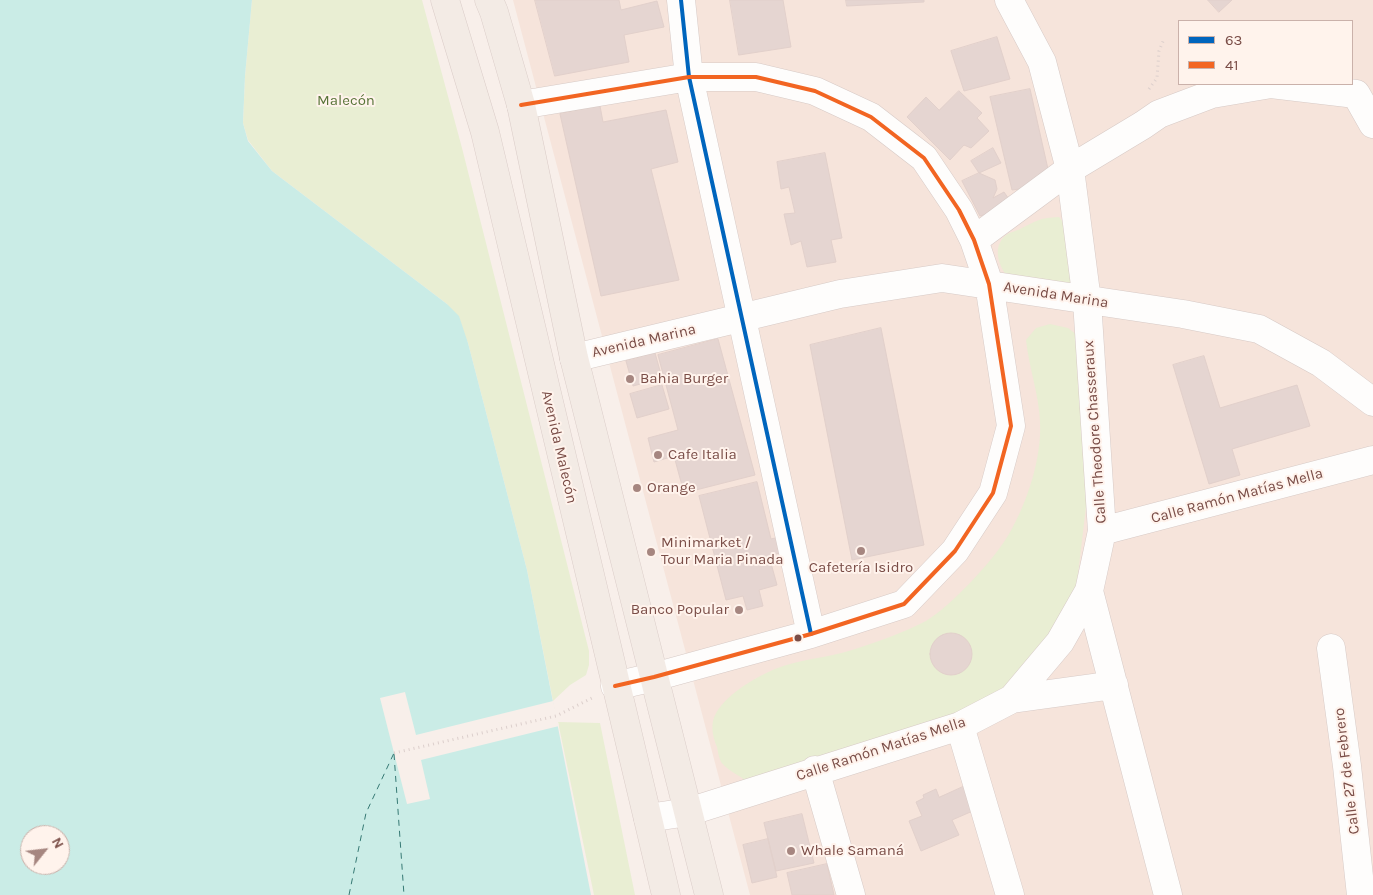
<!DOCTYPE html>
<html>
<head>
<meta charset="utf-8">
<style>
	body { margin:0 }
	#map { position:relative; width:1373px; height:895px; overflow:hidden; background:#f8efea; font-family:Karla,sans-serif }
	canvas { display:block }
	.legend { position:absolute; left:1178px; top:20px; width:175px; height:65px; box-sizing:border-box; background:#fff3ec; border:1px solid #cab1aa; margin:0; padding:6px 9px; list-style:none; font-size:15px; color:#7a4d47 }
	.legend li { display:flex; align-items:center; gap:10px; height:25px }
	.legend b { width:25px; border:1px solid #cab1aa }
	.north { position:absolute; left:20px; top:825px; width:50px; height:50px; box-sizing:border-box; background:#fff3ec; border:1px solid #cab1aa; border-radius:50%; rotate:61deg; font-size:14px; font-weight:700; line-height:20px; text-align:center; color:#7a4d47 }
	.north::after { content:''; display:block; margin:auto; width:18px; height:22px; background:#a68680; clip-path:polygon(50% 0,100% 100%,50% 72%,0 100%) }
</style>
</head>
<body>
<div id="map">
<canvas width="1373" height="895"></canvas>
<ul class="legend">
<li><b style="height:6px;background:#0065bd"></b>63</li>
<li><b style="height:6px;background:#f26522"></b>41</li>
</ul>
<div class="north">N</div>
</div>
<script>
const ctx = document.querySelector('canvas').getContext('2d');
ctx.lineJoin = 'round';
function fillPath(path, color) { ctx.fillStyle = color; ctx.fill(path, 'evenodd'); }
function trace(path, color, width, dash) { ctx.strokeStyle = color; ctx.lineWidth = width; ctx.lineCap = dash ? 'butt' : 'round'; ctx.setLineDash(dash || []); ctx.stroke(path); }
function drawText(font, color, halo, rows, align = 'center') {
  ctx.font = font + ' Karla,sans-serif'; ctx.lineWidth = 4; ctx.setLineDash([]); ctx.textBaseline = 'middle'; ctx.strokeStyle = halo; ctx.fillStyle = color; for (const [text, x, y, turn = 0] of rows) {
    ctx.save(); ctx.translate(x, y); ctx.rotate((+turn || 0) * Math.PI / 180); ctx.textAlign = isNaN(turn) ? turn : align; if (halo) ctx.strokeText(text, 0, 0); ctx.fillText(text, 0, 0); ctx.restore();
  }
}
const residential = new Path2D(`
	M513 0H1373V895H750ZM1179 21H1352V84H1179Z`);
const green = new Path2D(`
	M252 0H422L462 148 589 651V665L586 675 570 685 553 701 527 570 468 343 447 304 272 171 248 140 243 123 245 76Z
	M1059 217 1071 232 1075 289 1006 275C998 263 993 247 1005 236 1009 232 1017 231 1022 228 1039 220 1039 218 1059 217Z
	M1050 324 1068 328 1081 338 1090 473 1073 616 992 710 745 780C738 775 726 769 721 762 719 758 718 752 717 747 714 740 711 730 713 721 718 699 755 677 775 669 799 659 827 658 852 650 877 642 903 633 926 621 951 606 994 560 1009 534 1027 503 1042 458 1040 422 1039 395 1029 368 1026 340L1036 328Z
	M558 722 600 723 635 895H594Z`);
const water = new Path2D(`
	M0 0H252L245 76 243 123 248 141 272 171 447 304 459 316 468 343 527 570 591 895H0ZM30 835H60V865H30Z`);
const pier = new Path2D(`
	M405 692 416 735 553 701 559 726 421 760 430 799 407 804 380 698Z`);
const ferry = new Path2D(`
	M394 754 404 895
	M349 895 366 813 394 753`);
const building = new Path2D(`
	M535 0H619L621 10 657 1 664 27 624 35 629 62 555 76Z
	M730 0H783L791 47 739 55Z
	M846 0H924V2L847 6Z
	M1208 0H1232L1219 12Z
	M997 37 1010 79 964 91 951 51Z
	M1030 89 1050 178 1035 187 1012 190 990 97Z
	M959 91 982 113 977 118 989 131 971 148 964 145 950 160 907 117 926 97 939 110Z
	M600 106 603 122 666 110 678 162 651 169 679 280 601 296 560 114Z
	M993 148 1001 163 979 173 971 161Z
	M825 153 842 238 831 240 836 262 807 267 801 241 791 245 784 214 795 213 789 187 781 189 777 162Z
	M979 173 995 180 997 189 993 198 1004 192 1013 205 980 216 962 181Z
	M881 328 924 545 852 560 810 345Z
	M718 339 755 475 684 493 674 456 654 462 648 438 678 430 658 355Z
	M655 353 662 378 633 386 626 361Z
	M1204 356 1220 408 1297 385 1310 426 1232 449 1240 475 1209 484 1173 365Z
	M662 385 669 409 637 418 630 394Z
	M757 482 771 539 779 537 783 552 769 556 777 585 759 590 763 606 747 610 743 596 726 600 699 496Z
	M930 654a21 21 0 1 1 42 0a21 21 0 1 1-42 0Z
	M965 786 975 810 952 820 959 835 921 851 909 821 922 816 916 802 924 798 923 795 936 789 939 797Z
	M802 814 814 863 776 871 764 823Z
	M768 839 777 877 752 883 743 845Z
	M827 864 834 895H792L787 873Z`);
const path = new Path2D(`
	M1149 89 1157 78 1159 51 1164 39
	M394 753 556 716 592 698`);
const minor = new Path2D(`
	M681 0 689 77 811 634
	M1009 0 1042 62 1070 169 1087 301 1102 531 1089 591 1168 895
	M521 105 689 77H756L815 91 871 117 924 158 959 210 974 240 989 284 1011 426 993 493 955 551 904 604 811 634 654 677 615 686
	M974 240 1070 169 1143 125 1159 114 1212 94 1271 84 1356 94 1373 124
	M574 358 840 294 942 278 1183 314 1259 329 1321 363 1373 402
	M1102 531 1373 460
	M1331 648 1347 766 1361 895
	M1012 699 1114 685
	M960 726 1010 895
	M815 770 851 895
	M648 818 688 812 960 726 1012 699 1060 642 1089 591`);
const primary = new Path2D(`
	M445 0 485 132 666 895
	M489 0 494 12 521 105 574 358 709 895`);
const bus1 = new Path2D(`
	M681 0 689 77 811 634`);
const bus2 = new Path2D(`
	M521 105 689 77H756L815 91 871 117 924 158 959 210 974 240 989 284 1011 426 993 493 955 551 904 604 811 634 654 677 615 686`);
const markers = [
	[630,379,5,"#a68680"],
	[658,455,5,"#a68680"],
	[637,488,5,"#a68680"],
	[861,551,5,"#a68680"],
	[651,552,5,"#a68680"],
	[739,610,5,"#a68680"],
	[798,638,4.5,"#7a4d47"],
	[791,851,5,"#a68680"]
];
const parkNames = [
	["Malecón",346,101]
];
const streetNames = [
	["Avenida Marina",1056,295,9],
	["Avenida Marina",644,341,-13],
	["Calle Theodore Chasseraux",1095,432,-94],
	["Avenida Malecón",559,447,77],
	["Calle Ramón Matías Mella",1237,496,-15],
	["Calle Ramón Matías Mella",881,749,-18],
	["Calle 27 de Febrero",1347,771,-97]
];
const poiNames = [
	["Bahia Burger",640,379],
	["Cafe Italia",668,455],
	["Orange",647,488],
	["Minimarket /",661,543],
	["Tour Maria Pinada",661,560],
	["Cafetería Isidro",861,568,"center"],
	["Banco Popular",729,610,"right"],
	["Whale Samaná",801,851]
];
fillPath(residential, '#f6e4db');
fillPath(green, '#e9eed3');
fillPath(water, '#caece6');
fillPath(pier, '#f8efea');
trace(ferry, '#367974', 1, [6, 5]);
fillPath(building, '#e5d5d1');
trace(building, '#e2d0cb', 1);
trace(minor, '#d7cac6', 29);
trace(primary, '#daccc8', 29);
trace(path, '#dccfcc', 3, [1, 4]);
trace(minor, '#fefdfc', 28);
trace(primary, '#f3ebe5', 28);
trace(bus1, '#0065bd', 4);
trace(bus2, '#f26522', 4);
for (const [x, y, r, color] of markers) { const dot = new Path2D(); dot.arc(x, y, r, 0, 2 * Math.PI); ctx.fillStyle = color; ctx.fill(dot); trace(dot, '#fff3ec', 2); }
drawText('15px', '#587438', '#fff3ec', parkNames);
drawText('15px', '#7a4d47', '#fff3ec', streetNames);
drawText('15px', '#7a4d47', '#fff3ec', poiNames, 'left');
</script>
</body>
</html>
